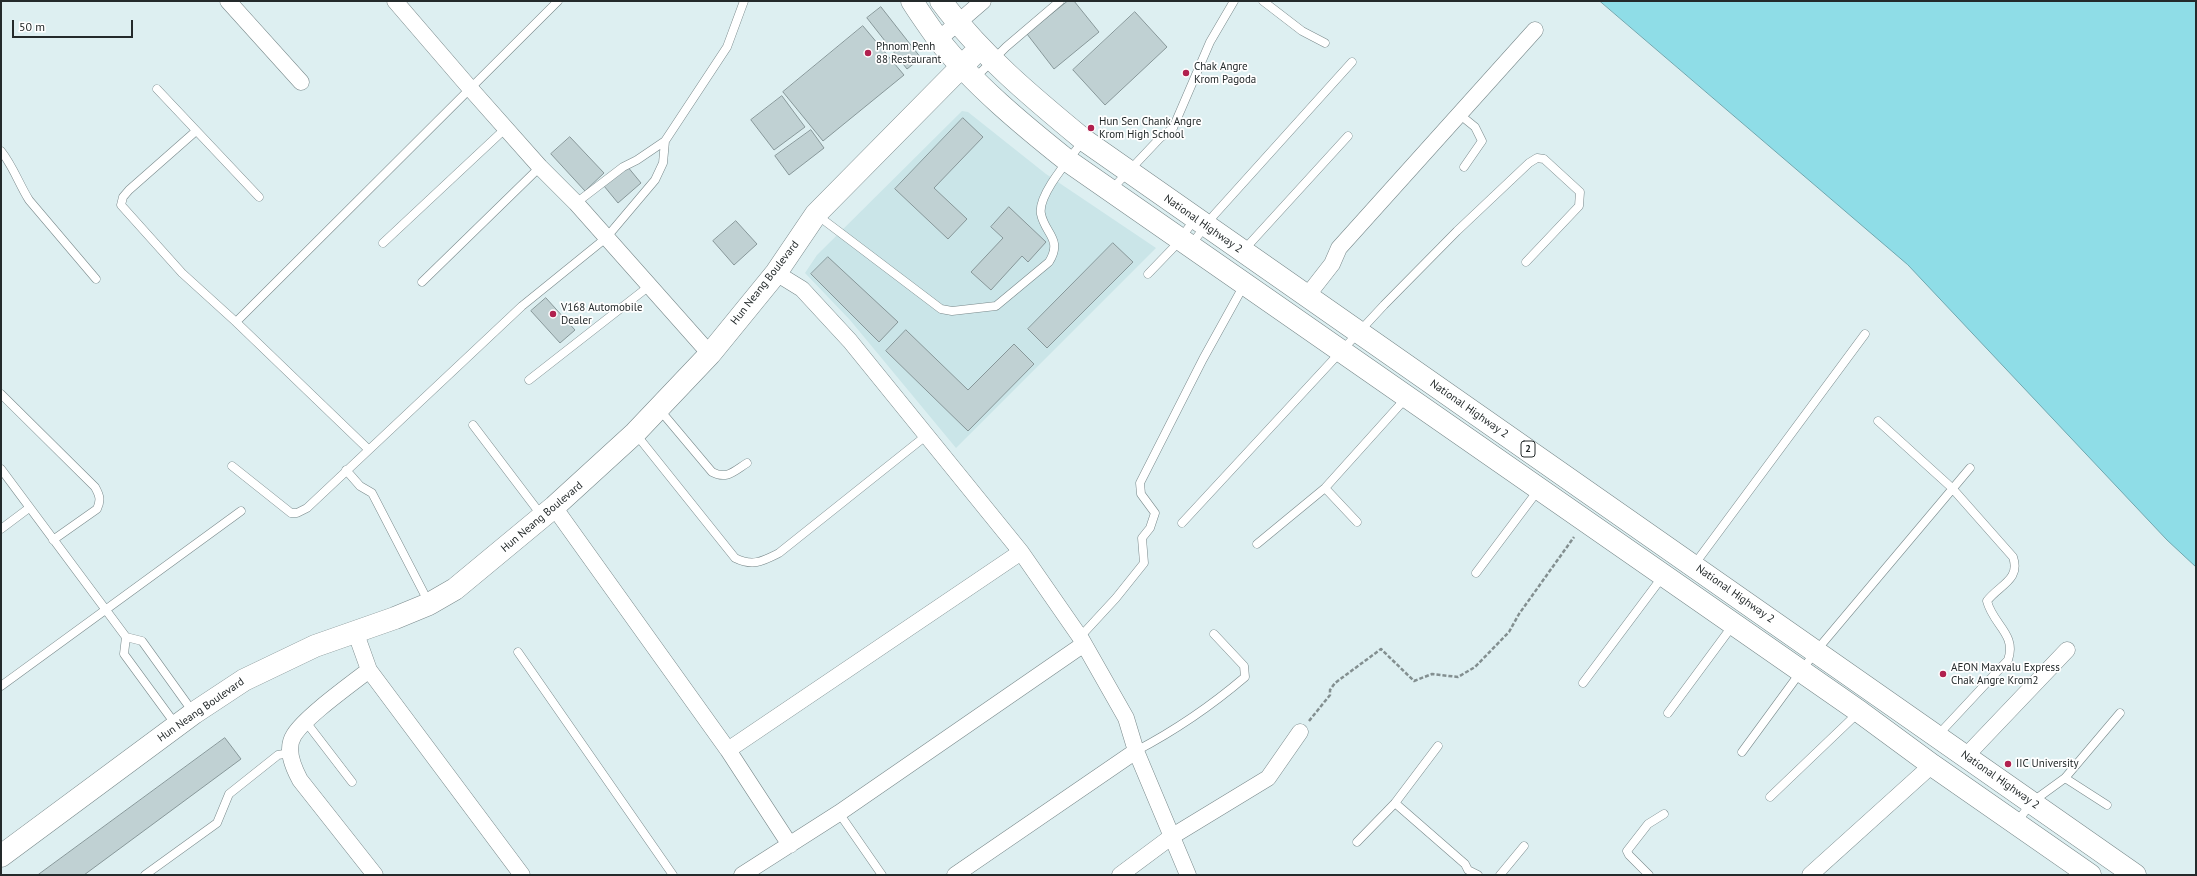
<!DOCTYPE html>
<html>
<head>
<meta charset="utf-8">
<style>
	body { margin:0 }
	#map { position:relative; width:2197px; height:876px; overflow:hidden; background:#ddeff1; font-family:"PT Sans",sans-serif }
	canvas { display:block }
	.frame { position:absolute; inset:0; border:2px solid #242a2b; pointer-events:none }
	.scale { position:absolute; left:12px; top:20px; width:121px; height:18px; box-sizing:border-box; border:2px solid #242a2b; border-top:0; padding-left:5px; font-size:12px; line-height:14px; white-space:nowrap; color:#242a2b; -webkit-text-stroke:3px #fff; paint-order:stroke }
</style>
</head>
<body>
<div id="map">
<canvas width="2197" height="876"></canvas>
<div class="frame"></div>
<div class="scale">50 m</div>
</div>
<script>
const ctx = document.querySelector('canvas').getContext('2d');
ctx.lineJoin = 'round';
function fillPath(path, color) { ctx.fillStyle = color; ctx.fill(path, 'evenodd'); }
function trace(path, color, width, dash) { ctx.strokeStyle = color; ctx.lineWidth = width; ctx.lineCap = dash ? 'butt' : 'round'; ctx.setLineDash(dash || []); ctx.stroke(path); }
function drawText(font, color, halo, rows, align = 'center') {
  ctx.font = font + ' "PT Sans",sans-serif'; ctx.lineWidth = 3.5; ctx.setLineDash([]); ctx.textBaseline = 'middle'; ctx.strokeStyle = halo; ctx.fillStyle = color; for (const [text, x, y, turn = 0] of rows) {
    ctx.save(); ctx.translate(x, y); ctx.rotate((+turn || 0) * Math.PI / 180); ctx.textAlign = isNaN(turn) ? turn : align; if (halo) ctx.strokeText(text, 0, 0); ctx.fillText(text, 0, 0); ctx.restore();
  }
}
const built = new Path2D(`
	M962 111 968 112 1046 174 1156 248 956 448 850 320 805 273 817 255Z`);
const water = new Path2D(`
	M1600 1H2196V567L2167 540 1908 265Z`);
const building = new Path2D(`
	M1068 1H1074L1099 32 1054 69 1027 34Z
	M881 7 921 58 907 69 867 18Z
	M1135 12 1167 47 1105 105 1073 70Z
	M863 26 904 75 823 141 783 92Z
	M782 96 805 127 774 150 751 120Z
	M963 118 983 137 934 188 967 219 948 239 895 189Z
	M811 130 824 148 789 175 775 156Z
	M570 137 604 173 585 191 551 154Z
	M627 166 641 183 618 203 604 186Z
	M1009 207 1046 242 1028 262 1022 256 991 290 971 272 1003 238 991 227Z
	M736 221 757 244 734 265 713 241Z
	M1113 243 1133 262 1047 348 1028 329Z
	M828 257 898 322 879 342 811 274Z
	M546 298 575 330 560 343 531 311Z
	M906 330 968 390 1014 344 1034 364 968 431 886 351Z
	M225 738 241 759 84 875H38Z`);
const path = new Path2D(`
	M1309 721 1330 695V690L1335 683 1381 649 1414 681 1432 674 1458 677 1475 667 1509 632 1519 614 1574 537`);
const service = new Path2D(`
	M1263 1 1302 31 1325 43
	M975 78 1006 47 1060 1
	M157 89 259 197
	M1459 114 1475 127 1482 141 1464 167
	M196 131 129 190 123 197 121 205 182 273 236 322 368 449
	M1 151C13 166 19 184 29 200L96 279
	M1111 190 1160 138 1173 128 1210 42 1234 1
	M576 203 623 167 637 160 665 141
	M817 215 941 309 952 311 996 306 1049 262C1063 239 1045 234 1041 214 1037 195 1072 156 1083 141
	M383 243 506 128
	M1190 246 1214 215 1352 62
	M1243 251 1348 136
	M1148 274 1174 247 1195 219
	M422 282 540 167
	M236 322 558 1
	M529 380 648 287
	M1 394 95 487C100 496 101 500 97 509L53 540
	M659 409 712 472C727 480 734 471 747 463
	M1878 421 1952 488 2013 557C2021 580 1999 585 1987 601 1993 625 2017 634 2008 660L1938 735
	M473 425 542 516
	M635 433 735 558C753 567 763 561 779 553L927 435
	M232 466 291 513H297L307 508 522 306 606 238 655 180 663 163 665 141 727 47 744 1
	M1 469 126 637 142 641 193 712
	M346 470 360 486 372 493 429 603
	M1325 488 1357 522
	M1182 523 1384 305 1457 231 1529 163 1537 158 1544 159 1580 192 1579 206 1526 262
	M1 529 29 508
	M1257 544 1325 488 1406 398
	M1694 565 1865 334
	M1476 573 1539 489
	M126 637 124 654 176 725
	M1080 637 1116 598 1144 563 1142 538 1150 528 1155 513 1141 494 1140 483 1203 359 1244 285
	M518 652 673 875
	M1583 683 1663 576
	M1 686 241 511
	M1668 713 1733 625
	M306 722 352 782
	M1136 751C1176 730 1211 706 1245 677L1244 666 1214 634
	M1742 752 1816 651 1970 468
	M2065 778 2107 805
	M1770 797 1859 712
	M1395 803 1465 864 1468 870 1478 875
	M839 813 882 875
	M2017 822 2032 802 2065 778 2120 713
	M1357 842 1395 803 1438 746
	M145 875 217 823 229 794 278 755 290 753
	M1500 875 1524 846
	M1649 875 1629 855 1627 851 1648 824 1664 814`);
const minor = new Path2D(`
	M228 1 301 82
	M395 1 469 87 540 167 576 203 710 354
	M939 39 983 1
	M776 273 802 289 850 341 1021 552 1080 637 1126 718 1136 751 1188 875
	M1307 296 1332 264 1339 248 1535 30
	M554 507 728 750 790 845
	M355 631 369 670 522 875
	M369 670C350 685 306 716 294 735 285 749 293 767 300 780L375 875
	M728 750 1021 552
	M1966 756 2067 650
	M742 875 839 813 1084 644
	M955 875 1136 751
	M1120 875 1171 837 1268 778 1300 732
	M1810 875 1932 765`);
const primary = new Path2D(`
	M912 1C920 14 929 26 938 39 972 83 1024 126 1068 161L1860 712 1932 765 2090 875
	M941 1C980 54 1033 98 1084 140L2135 875
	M1 856 194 713 244 680 315 646 395 618 429 604 455 589 554 507 635 433 710 354 776 273 816 214 972 56`);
const markers = [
	[868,53,4,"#b1204e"],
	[1186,73,4,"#b1204e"],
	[1091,128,4,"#b1204e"],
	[553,314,4,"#b1204e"],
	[1943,674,4,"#b1204e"],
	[2008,764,4,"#b1204e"]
];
const shields = [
	[1528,449,14]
];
const shieldNames = [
	["2",1528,449]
];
const poiNames = [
	["Phnom Penh",876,47],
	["88 Restaurant",876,60],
	["Chak Angre",1194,67],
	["Krom Pagoda",1194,80],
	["Hun Sen Chank Angre",1099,122],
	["Krom High School",1099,135],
	["V168 Automobile",561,308],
	["Dealer",561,321],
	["AEON Maxvalu Express",1951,668],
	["Chak Angre Krom2",1951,681],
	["IIC University",2016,764]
];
const streetNames = [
	["National Highway 2",1203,224,35],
	["Hun Neang Boulevard",765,283,-52],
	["National Highway 2",1469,409,35],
	["Hun Neang Boulevard",542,517,-40],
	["National Highway 2",1735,594,35],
	["Hun Neang Boulevard",201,710,-35],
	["National Highway 2",2000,780,35]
];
fillPath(built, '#cae5e8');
fillPath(water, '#8fdde7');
trace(water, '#6fa7af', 1);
fillPath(building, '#c0d1d3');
trace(building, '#879799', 1);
trace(service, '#78888a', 9);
trace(minor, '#78888a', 17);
trace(primary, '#78888a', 23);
trace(path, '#838f90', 2.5, [4, 2]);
trace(service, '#fff', 8);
trace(minor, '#fff', 16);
trace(primary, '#fff', 22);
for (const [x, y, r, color] of markers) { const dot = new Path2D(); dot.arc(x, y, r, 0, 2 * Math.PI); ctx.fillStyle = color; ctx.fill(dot); trace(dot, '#fff', 1.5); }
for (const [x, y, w] of shields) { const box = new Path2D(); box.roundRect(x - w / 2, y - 8, w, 16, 3); ctx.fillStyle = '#fff'; ctx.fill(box); trace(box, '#242a2b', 1); }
drawText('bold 10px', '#242a2b', null, shieldNames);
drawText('11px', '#242a2b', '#fff', poiNames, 'left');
drawText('11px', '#242a2b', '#fff', streetNames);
</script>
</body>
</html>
